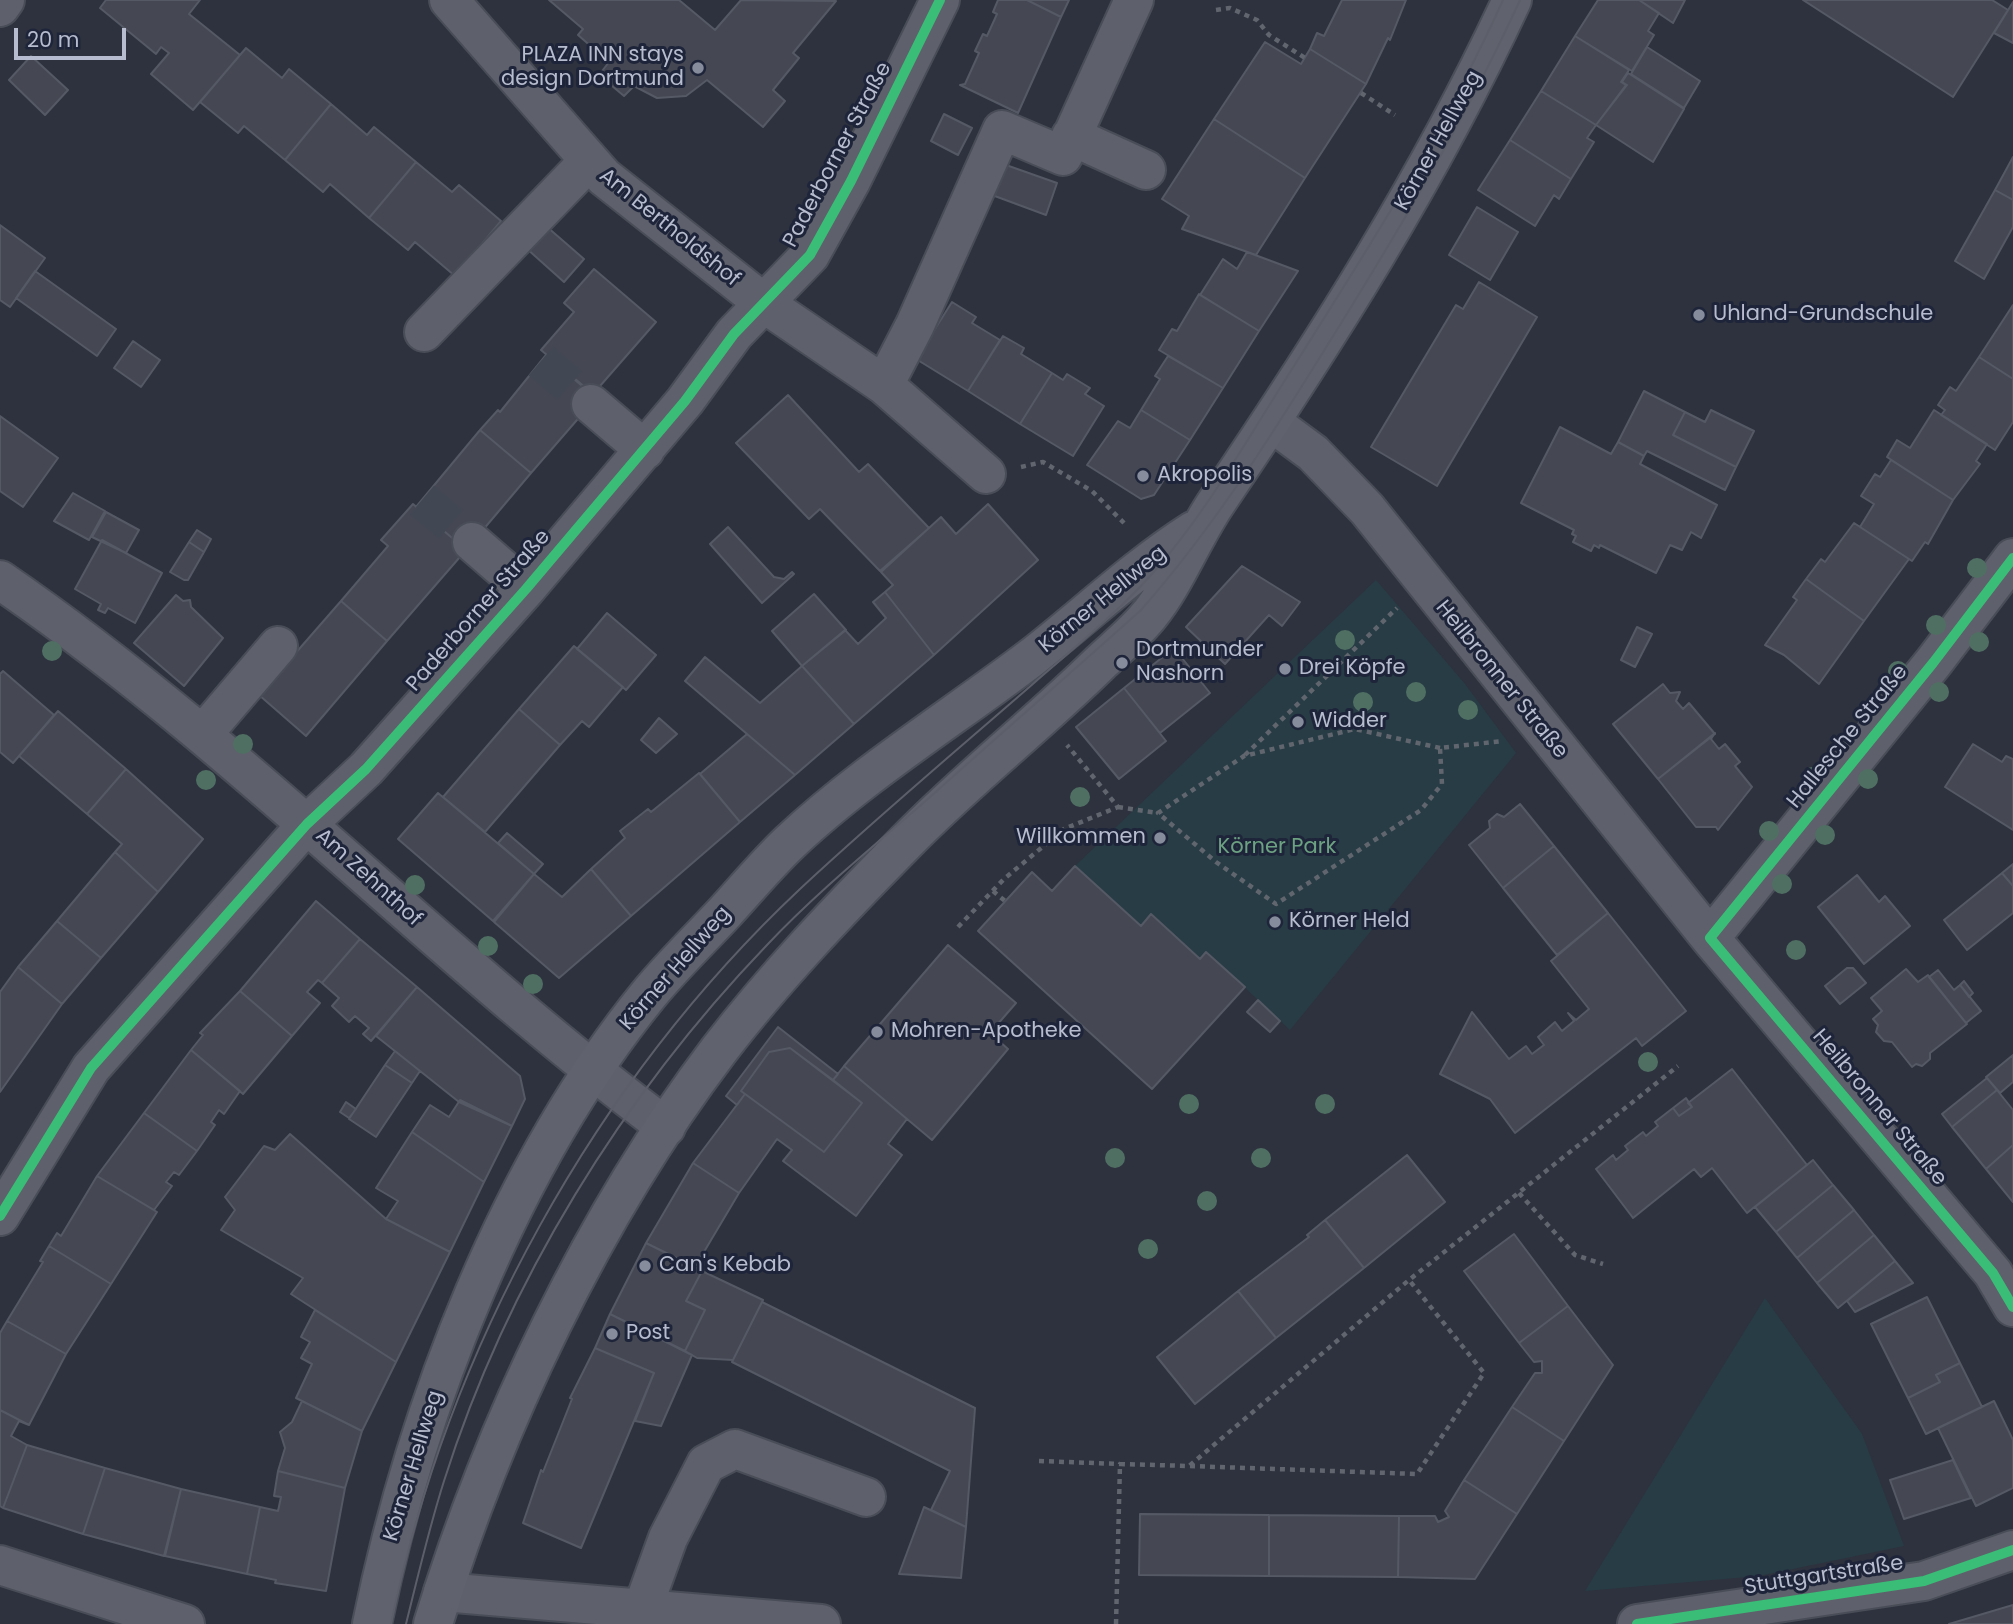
<!DOCTYPE html>
<html>
<head>
<meta charset="utf-8">
<style>
	body { margin:0 }
	#map { position:relative; width:2013px; height:1624px; overflow:hidden; background:#2d323e; font-family:Poppins,sans-serif }
	canvas { display:block }
	.scale { position:absolute; left:14px; top:28px; width:112px; height:32px; box-sizing:border-box; border:4px solid #b7bcce; border-top:0; padding-left:9px; font-size:21px; line-height:24px; white-space:nowrap; color:#b7bcce; -webkit-text-stroke:5px #1e253a; paint-order:stroke }
</style>
</head>
<body>
<div id="map">
<canvas width="2013" height="1624"></canvas>
<div class="scale">20 m</div>
</div>
<script>
const ctx = document.querySelector('canvas').getContext('2d');
ctx.lineJoin = 'round';
function fillPath(path, color) { ctx.fillStyle = color; ctx.fill(path, 'evenodd'); }
function trace(path, color, width, dash) { ctx.strokeStyle = color; ctx.lineWidth = width; ctx.lineCap = dash ? 'butt' : 'round'; ctx.setLineDash(dash || []); ctx.stroke(path); }
function drawText(font, color, halo, rows, align = 'center') {
  ctx.font = font + ' Poppins,sans-serif'; ctx.lineWidth = 6; ctx.setLineDash([]); ctx.textBaseline = 'middle'; ctx.strokeStyle = halo; ctx.fillStyle = color; for (const [text, x, y, turn = 0] of rows) {
    ctx.save(); ctx.translate(x, y); ctx.rotate((+turn || 0) * Math.PI / 180); ctx.textAlign = isNaN(turn) ? turn : align; if (halo) ctx.strokeText(text, 0, 0); ctx.fillText(text, 0, 0); ctx.restore();
  }
}
const green = new Path2D(`
	M1376 580 1465 684 1516 753 1290 1030 1207 952 1200 959 1151 915 1141 926 1075 866Z
	M1765 1298 1862 1434 1904 1546 1759 1576 1585 1591Z`);
const building = new Path2D(`
	M106 0H200L189 14 240 55 193 110 151 74 169 53 161 47 156 54 100 8Z
	M549 0H679L715 30 741 0 836 1 793 53 799 58 773 90 785 101 763 127 707 80 686 96 657 98 634 86 624 96 599 75 609 62 578 35 583 29Z
	M998 0H1027L1061 17 1018 113 960 85 965 84 979 53 975 51 983 34 987 36 997 14 993 12Z
	M1027 0H1069L1061 17Z
	M1342 0H1406L1390 40 1388 38 1366 84 1310 49 1317 33 1324 36Z
	M1598 0H1639L1659 13 1648 31 1654 35 1632 71 1575 36Z
	M1639 0H1685L1673 23Z
	M1803 0H1992L2008 10 1953 97Z
	M2013 2V43L1994 33Z
	M1575 36 1629 70 1621 82 1626 85 1596 125 1541 91Z
	M1265 42 1301 64 1310 49 1366 84 1305 178 1214 119Z
	M1647 47 1700 81 1684 108 1631 74Z
	M246 48 282 78 289 69 331 104 285 160 244 126 238 133 200 102Z
	M31 56 68 90 45 115 9 80Z
	M1628 73 1684 109 1653 162 1596 125 1627 85 1622 82Z
	M1541 91 1596 125 1587 138 1594 142 1571 179 1510 140Z
	M331 104 367 135 374 127 416 162 369 218 330 184 323 192 285 160Z
	M944 114 972 128 958 155 931 141Z
	M1214 119 1305 178 1256 255 1182 229 1189 216 1162 199Z
	M1510 140 1571 179 1559 199 1554 195 1535 226 1478 190Z
	M2013 157V200L1995 190Z
	M416 162 452 192 459 185 501 221 455 276 415 242 408 250 369 218Z
	M1006 165 1057 183 1046 215 992 195Z
	M1995 190 2013 200V227L1984 279 1955 261Z
	M1477 207 1518 232 1490 280 1449 255Z
	M0 225 45 258 10 307 0 300Z
	M546 226 584 259 564 282 526 248Z
	M1247 252 1298 271 1259 331 1200 295 1223 259 1237 269Z
	M594 269 656 322 593 394 541 350 574 312 564 303Z
	M35 271 116 329 97 356 16 298Z
	M1479 282 1537 317 1437 486 1371 447 1456 305 1463 309Z
	M1199 294 1259 331 1223 388 1159 350 1172 329 1177 331Z
	M952 302 976 317 972 323 1000 340 968 391 916 359Z
	M2013 305V379L1979 357Z
	M1003 336 1024 348 1021 354 1052 373 1020 424 968 391Z
	M133 341 160 360 141 387 114 368Z
	M546 355 596 398 531 473 480 430 498 410 500 412Z
	M1168 356 1223 388 1190 440 1141 410 1160 379 1155 376Z
	M1979 357 2013 379V422L1995 450 1941 415 1945 410 1938 405 1950 387 1956 391Z
	M1052 373 1063 380 1067 374 1090 388 1085 394 1104 406 1073 456 1020 424Z
	M1644 391 1685 412 1673 435 1736 467 1725 490 1647 451 1644 456 1618 442Z
	M788 395 859 472 868 464 929 528 880 571 820 509 809 519 736 443Z
	M1141 410 1190 440 1154 495 1141 499 1087 465 1118 421 1130 428Z
	M1711 410 1754 431 1736 467 1673 435 1685 412 1705 422Z
	M1934 410 1987 444 1976 461 1980 464 1953 500 1887 457 1897 440 1910 448Z
	M0 416 58 458 23 507 0 491Z
	M1560 427 1611 454 1618 442 1644 456 1640 464 1717 505 1701 538 1691 532 1682 550 1670 545 1656 573 1600 545 1599 548 1594 545 1591 551 1573 542 1576 536 1572 534 1574 530 1521 503Z
	M480 430 531 473 466 550 416 507Z
	M1891 460 1953 500 1928 544 1925 542 1912 561 1860 527 1874 504 1861 496 1875 474 1880 477Z
	M73 493 105 511 89 540 54 521Z
	M413 504 466 550 387 641 341 601 388 546 381 540Z
	M988 504 1038 560 934 655 885 592 893 585 881 572 941 517 956 534Z
	M106 512 139 530 126 553 92 537Z
	M1854 523 1909 559 1864 621 1806 579 1821 559 1825 562Z
	M728 527 774 577 784 579 792 572 794 574 762 603 710 544Z
	M197 530 211 539 204 552 189 542Z
	M102 540 162 573 135 623 108 608 105 613 98 610 101 604 75 589Z
	M189 542 204 552 188 580H184L170 572Z
	M1242 566 1300 602 1282 626 1269 615 1225 664 1186 627Z
	M1806 579 1864 621 1819 684 1784 655 1765 645 1797 600 1793 597Z
	M885 592 934 655 854 724 802 666 845 630 858 644 886 618 873 602Z
	M814 594 846 630 802 666 772 631Z
	M176 595 183 601 190 600 191 607 223 638 184 686 134 643Z
	M341 601 387 641 306 736 259 695Z
	M607 613 656 655 626 690 577 649Z
	M1637 627 1652 634 1635 667 1621 660Z
	M574 646 623 687 589 727 582 721 560 745 519 709Z
	M1174 648 1210 693 1160 733 1124 688Z
	M705 657 760 703 802 666 854 724 795 775 685 681Z
	M3 671 54 715 13 763 0 752V674Z
	M1663 684 1670 693 1680 692 1676 701 1683 709 1689 703 1715 734 1658 779 1613 724Z
	M1124 688 1166 741 1119 779 1076 727Z
	M519 709 560 745 485 832 443 797Z
	M58 711 126 769 87 814 19 756Z
	M659 718 677 734 656 753 641 740Z
	M1715 733 1711 739 1719 749 1725 744 1740 762 1735 766 1752 787 1718 830 1716 827H1696L1658 779Z
	M747 734 795 775 740 822 700 774Z
	M1973 744 2002 762 2006 756 2013 759V830L1945 787Z
	M126 769 203 839 158 892 115 852 122 844 87 814Z
	M699 773 740 822 631 916 591 869 625 838 620 831 648 809 651 812Z
	M438 793 534 874 493 921 398 839Z
	M1520 804 1554 846 1503 888 1469 845 1490 828 1489 821 1497 814 1504 817Z
	M507 833 543 864 534 874 498 843Z
	M1554 846 1608 913 1557 955 1503 888Z
	M115 852 158 892 101 958 57 921Z
	M2013 864V886L2002 873Z
	M1075 866 1141 926 1151 914 1200 959 1206 952 1245 987 1152 1089 978 931 1032 872 1052 891Z
	M591 869 631 916 559 978 494 922 534 874 562 897Z
	M2002 873 2013 886V913L1967 950 1944 920Z
	M1857 875 1879 902 1885 896 1910 926 1864 964 1818 907Z
	M316 901 360 939 322 983 318 980 307 992 320 1003 292 1036 240 991Z
	M1608 913 1686 1011 1642 1046 1636 1038 1515 1133 1490 1099 1440 1074 1472 1012 1509 1059 1526 1046 1532 1054 1544 1045 1538 1037 1555 1022 1562 1031 1574 1021 1568 1013 1576 1020 1589 1009 1551 961Z
	M57 921 101 958 62 1004 18 967Z
	M360 939 417 987 371 1041 363 1034 369 1028 355 1016 349 1022 332 1006 339 998 322 983Z
	M948 945 1016 1003 990 1033 1008 1049 932 1140 844 1066Z
	M18 967 62 1004 0 1092V992Z
	M1847 968H1853L1866 983 1840 1004 1825 986Z
	M1906 969 1918 982 1928 975 1967 1024 1930 1053V1059L1922 1066 1916 1064 1912 1067 1892 1042 1884 1041 1876 1032 1878 1025 1873 1019 1882 1011 1871 998Z
	M1938 970 1954 990 1960 985 1981 1011 1966 1023 1929 977Z
	M1964 981 1973 993 1969 997 1960 985Z
	M417 987 520 1076 525 1099 512 1126 459 1102 376 1036Z
	M240 991 292 1036 243 1094 191 1050 203 1035 200 1033Z
	M1258 1000 1280 1021 1270 1032 1247 1012Z
	M778 1027 838 1074 833 1080 790 1048 769 1052 741 1091 745 1094 737 1105 726 1096Z
	M790 1048 862 1103 824 1152 741 1091 769 1052Z
	M191 1050 240 1091 224 1114 219 1110 211 1122 215 1125 197 1151 144 1113Z
	M395 1051 420 1071 412 1083 385 1065Z
	M2013 1055V1082L2000 1093 1986 1077Z
	M385 1065 412 1083 376 1137 349 1119Z
	M844 1066 907 1119 888 1144 902 1155 856 1216 783 1161 792 1150 777 1139 739 1193 693 1163 745 1094 824 1152 862 1103 833 1080Z
	M1732 1069 1807 1165 1747 1213 1712 1168 1701 1177 1694 1169 1633 1218 1596 1169 1613 1155 1616 1160 1628 1150 1625 1146 1643 1132 1646 1136 1658 1126 1655 1122 1673 1108 1679 1116 1692 1107 1688 1103Z
	M1987 1078 1997 1090 1952 1127 1942 1114Z
	M1997 1090 2013 1110V1145L1986 1169 1952 1127Z
	M1686 1098 1692 1107 1679 1116 1673 1108Z
	M460 1100 512 1126 484 1182 412 1132 430 1105 449 1117Z
	M346 1102 356 1109 349 1118 340 1112Z
	M144 1113 197 1151 179 1175 174 1172 166 1182 172 1186 154 1210 97 1176Z
	M412 1132 484 1182 450 1252 386 1219 398 1201 376 1188Z
	M290 1134 386 1219 450 1252 396 1362 291 1294 303 1278 221 1230 235 1210 225 1197 264 1146 275 1150Z
	M2013 1145V1202L1986 1169Z
	M1407 1155 1445 1202 1364 1268 1325 1220Z
	M1813 1160 1833 1185 1776 1232 1755 1207Z
	M693 1163 739 1193 695 1267 646 1243Z
	M97 1176 157 1212 111 1284 49 1246 57 1233 61 1236Z
	M1833 1185 1854 1210 1797 1258 1776 1232Z
	M1854 1210 1874 1235 1817 1283 1797 1258Z
	M1325 1220 1364 1268 1276 1338 1238 1291 1309 1237 1307 1235Z
	M1514 1234 1568 1306 1519 1343 1464 1271Z
	M1874 1235 1895 1261 1838 1308 1817 1283Z
	M646 1243 702 1271 686 1301 705 1310 685 1351 610 1314Z
	M49 1246 111 1284 66 1354 7 1321 43 1262 40 1261Z
	M1895 1261 1913 1283 1855 1312 1847 1301Z
	M702 1271 763 1300 733 1360 697 1358 685 1351 705 1310 686 1301Z
	M1238 1291 1276 1338 1195 1404 1157 1357Z
	M1927 1297 1960 1363 1936 1375 1940 1382 1908 1398 1871 1324Z
	M762 1302 975 1408 966 1527 931 1510 950 1471 732 1362Z
	M1568 1306 1613 1365 1564 1441 1512 1407 1535 1373H1542V1361L1534 1362 1519 1343Z
	M315 1310 396 1362 362 1431 296 1398 312 1364 301 1358 310 1342 301 1337Z
	M610 1314 692 1355 661 1426 635 1421 654 1373 595 1348Z
	M7 1321 66 1354 29 1425 0 1410V1333Z
	M595 1348 654 1373 581 1548 523 1523 541 1470 543 1472 572 1399 570 1398Z
	M1960 1363 1982 1407 1926 1434 1908 1398 1940 1382 1936 1375Z
	M302 1401 362 1431 345 1488 278 1471 285 1448 280 1432 292 1422Z
	M1994 1401 2013 1440V1488L1976 1506 1938 1428Z
	M1512 1407 1564 1441 1517 1514 1464 1480Z
	M0 1410 29 1425 19 1421 11 1436 27 1445 3 1508 0 1506Z
	M27 1445 105 1468 83 1534 3 1508Z
	M1953 1460 1971 1498 1904 1519 1890 1480Z
	M105 1468 181 1489 164 1556 83 1534Z
	M278 1471 345 1488 326 1591 275 1583 276 1580 247 1574 260 1507 278 1511 281 1497 274 1496Z
	M1464 1480 1517 1514 1475 1579 1398 1577 1399 1516H1435L1438 1522 1449 1517 1445 1511Z
	M181 1489 260 1507 247 1574 165 1556Z
	M924 1507 966 1527 961 1578 899 1574Z
	M1140 1514 1269 1515V1576L1139 1575Z
	M1269 1515 1399 1516 1398 1577 1269 1576Z
	M2013 1605V1624H1949Z`);
const minorTunnel = new Path2D(`
	M541 361 591 404
	M422 500 472 542`);
const path = new Path2D(`
	M1216 10 1230 8 1257 20 1269 35 1305 58
	M1361 93 1395 115
	M1021 467 1043 462 1092 491 1124 523
	M1440 748 1355 729 1244 756 1158 813 1216 862 1276 904 1421 810 1442 784 1440 748 1503 741
	M1245 755 1397 608
	M1118 807 1158 813
	M993 891 1005 901
	M958 927 1004 879 1064 829 1118 807 1067 745
	M1519 1193 1575 1255 1603 1264
	M1039 1461 1120 1464
	M1190 1466 1417 1474 1484 1373 1409 1280
	M1116 1624 1120 1464 1189 1466 1409 1280 1678 1066`);
const minor = new Path2D(`
	M449 0 604 177 765 304 884 385 986 474
	M0 7 5 0
	M1071 136 1146 170
	M424 332 588 162
	M884 385 915 325 1002 130 1063 156 1134 0
	M591 404 645 450
	M1271 422 1313 453 1367 509 1710 938 1993 1273 2013 1307
	M472 542 526 589
	M0 580C238 743 436 955 666 1127
	M203 734 278 646
	M1710 938 1933 663 2013 558
	M0 1216 91 1068 307 824 366 769 526 589 685 401 734 334 810 255 851 181 940 0
	M0 1565 185 1624
	M443 1592 821 1624
	M642 1610 668 1538 706 1464 735 1449 866 1497
	M1637 1624 1924 1581 2013 1550`);
const major = new Path2D(`
	M372 1624C416 1408 509 1166 649 994 673 965 701 938 726 911 747 888 767 864 789 843 861 775 952 718 1031 658 1085 616 1135 568 1193 531
	M433 1624C493 1426 594 1215 719 1050 775 977 839 910 904 844 966 780 1037 725 1101 662 1117 647 1136 632 1150 614 1174 585 1193 537 1216 503 1325 342 1430 177 1512 0`);
const tram = new Path2D(`
	M391 1624C448 1348 595 1082 800 889 876 818 956 751 1034 683 1074 648 1117 613 1152 574 1208 511 1249 436 1294 366 1369 247 1445 129 1503 0
	M406 1624C418 1576 429 1528 444 1481 507 1282 623 1095 767 945 817 892 874 846 929 798 999 735 1071 673 1141 610 1216 525 1275 430 1335 333 1402 225 1467 116 1520 0`);
const cycleway = new Path2D(`
	M2013 558 1933 663 1710 938 1993 1273 2013 1307
	M0 1216 91 1068 307 824 366 769 526 589 685 401 734 334 810 255 851 181 940 0
	M1637 1624 1924 1581 2013 1550`);
const trees = [
	[1977,568],
	[1936,625],
	[1345,640],
	[1979,642],
	[52,651],
	[1898,671],
	[1416,692],
	[1939,692],
	[1363,702],
	[1468,710],
	[243,744],
	[1812,777],
	[1868,779],
	[206,780],
	[1080,797],
	[1769,831],
	[1825,835],
	[1782,884],
	[415,885],
	[488,946],
	[1796,950],
	[533,984],
	[1648,1062],
	[1189,1104],
	[1325,1104],
	[1115,1158],
	[1261,1158],
	[1207,1201],
	[1148,1249]
];
const markers = [
	[698,68,7,"#878c9c"],
	[1699,315,7,"#878c9c"],
	[1143,476,7,"#878c9c"],
	[1122,663,7,"#878c9c"],
	[1285,669,7,"#878c9c"],
	[1298,722,7,"#878c9c"],
	[1160,838,7,"#878c9c"],
	[1275,922,7,"#878c9c"],
	[877,1032,7,"#878c9c"],
	[645,1266,7,"#878c9c"],
	[612,1334,7,"#878c9c"]
];
const poiNames = [
	["PLAZA INN stays",684,56,"right"],
	["design Dortmund",684,80,"right"],
	["Uhland-Grundschule",1713,315],
	["Akropolis",1157,476],
	["Dortmunder",1136,651],
	["Nashorn",1136,675],
	["Drei Köpfe",1299,669],
	["Widder",1312,722],
	["Willkommen",1146,838,"right"],
	["Körner Held",1289,922],
	["Mohren-Apotheke",891,1032],
	["Can's Kebab",659,1266],
	["Post",626,1334]
];
const streetNames = [
	["Körner Hellweg",1439,141,-61],
	["Paderborner Straße",838,155,-62],
	["Am Bertholdshof",669,228,39],
	["Körner Hellweg",1103,600,-39],
	["Paderborner Straße",479,611,-49],
	["Heilbronner Straße",1501,680,51],
	["Hallesche Straße",1848,737,-51],
	["Am Zehnthof",368,878,42],
	["Körner Hellweg",676,969,-49],
	["Heilbronner Straße",1879,1108,50],
	["Körner Hellweg",414,1466,-73],
	["Stuttgartstraße",1824,1576,-9]
];
const parkNames = [
	["Körner Park",1277,848]
];
fillPath(green, '#283c45');
fillPath(building, '#454853');
trace(building, '#555965', 2);
trace(minorTunnel, '#424754', 38, [38, 19]);
trace(minor, '#494d57', 42);
trace(major, '#4b4f5a', 42);
trace(path, '#60656e', 4.5, [5, 5]);
trace(minor, '#5e606b', 38);
trace(major, '#60636d', 38);
trace(tram, '#5c5f69', 2);
trace(cycleway, '#3abd76', 10);
ctx.fillStyle = '#506f63';
for (const [x, y] of trees) { ctx.beginPath(); ctx.arc(x, y, 10, 0, 2 * Math.PI); ctx.fill(); }
for (const [x, y, r, color] of markers) { const dot = new Path2D(); dot.arc(x, y, r, 0, 2 * Math.PI); ctx.fillStyle = color; ctx.fill(dot); trace(dot, '#1e253a', 2.5); }
drawText('21px', '#b7bcce', '#1e253a', poiNames, 'left');
drawText('21px', '#b7bcce', '#1e253a', streetNames);
drawText('21px', '#6ca181', '#1e253a', parkNames);
</script>
</body>
</html>
